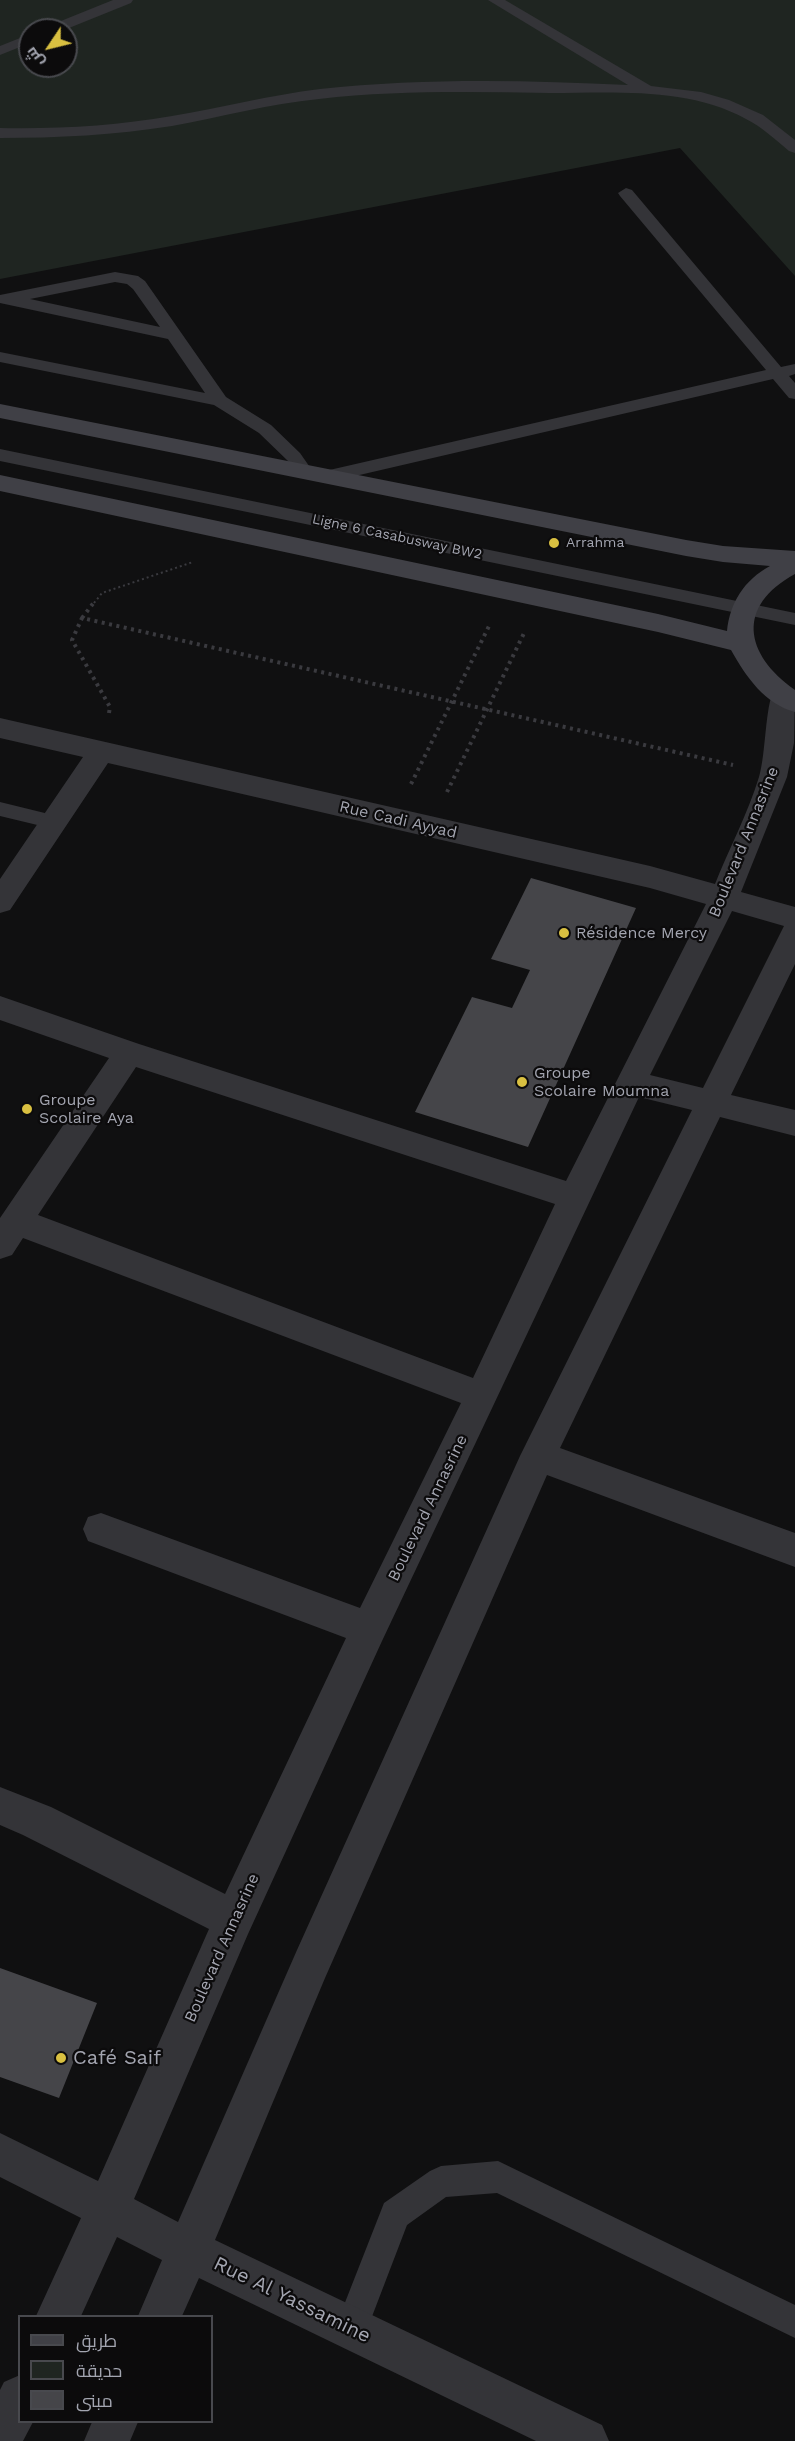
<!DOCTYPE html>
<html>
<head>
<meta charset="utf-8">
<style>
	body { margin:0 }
	#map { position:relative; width:795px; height:2441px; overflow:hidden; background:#101011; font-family:"Work Sans",Cairo,sans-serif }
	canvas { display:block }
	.legend { position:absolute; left:18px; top:2315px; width:195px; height:108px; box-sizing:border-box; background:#0c0b0c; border:2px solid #48494e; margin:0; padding:8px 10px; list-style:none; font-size:18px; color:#a3a5b0 }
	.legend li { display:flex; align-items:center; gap:12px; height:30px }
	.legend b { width:30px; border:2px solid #48494e }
	.north { position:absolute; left:18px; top:18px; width:60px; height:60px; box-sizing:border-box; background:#0c0b0c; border:2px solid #48494e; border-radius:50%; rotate:235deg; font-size:16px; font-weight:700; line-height:24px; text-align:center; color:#a3a5b0 }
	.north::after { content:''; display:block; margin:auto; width:21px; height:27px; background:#d9c041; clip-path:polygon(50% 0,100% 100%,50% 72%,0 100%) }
</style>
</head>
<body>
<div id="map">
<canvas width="795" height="2441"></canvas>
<ul class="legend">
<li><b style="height:8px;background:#404046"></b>طريق</li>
<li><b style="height:16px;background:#1f2521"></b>حديقة</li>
<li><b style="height:16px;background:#454549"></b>مبنى</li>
</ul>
<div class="north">ش</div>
</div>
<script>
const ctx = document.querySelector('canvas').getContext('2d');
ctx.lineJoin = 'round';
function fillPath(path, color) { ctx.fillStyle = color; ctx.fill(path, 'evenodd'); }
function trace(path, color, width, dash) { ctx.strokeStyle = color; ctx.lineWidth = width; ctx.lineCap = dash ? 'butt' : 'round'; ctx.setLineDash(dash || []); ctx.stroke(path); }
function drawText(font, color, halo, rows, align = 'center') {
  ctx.font = font + ' "Work Sans",sans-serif'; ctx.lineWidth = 4.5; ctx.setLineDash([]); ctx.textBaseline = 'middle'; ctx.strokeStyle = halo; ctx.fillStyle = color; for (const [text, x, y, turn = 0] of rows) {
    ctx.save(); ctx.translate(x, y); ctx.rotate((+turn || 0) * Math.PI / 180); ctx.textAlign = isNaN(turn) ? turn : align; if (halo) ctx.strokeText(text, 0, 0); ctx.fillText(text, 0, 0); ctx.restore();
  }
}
const green = new Path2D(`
	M0 0H795V276L680 148 0 279ZM30 30H66V66H30Z`);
const building = new Path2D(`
	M531 878 636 908 528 1147 415 1112 472 997 512 1008 530 970 491 959Z
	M0 1968 97 2003 59 2098 0 2077Z`);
const pathFar1 = new Path2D(`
	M94 603 102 593 193 562`);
const path = new Path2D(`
	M82 618 95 601
	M109 713 110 707 72 640 82 618 733 765
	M411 784 490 624
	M447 792 525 631`);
const lane = new Path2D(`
	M113 0H133L131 3 64 30H44L46 27Z
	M488 0H505L651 86 701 92 729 100 763 115 795 140V153L789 151C776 140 762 127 746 119 688 87 614 93 550 93 473 92 396 90 319 99 269 104 221 117 172 126 115 135 58 138 0 138V128C58 129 115 126 172 116 221 108 270 95 320 89 421 78 526 80 628 85Z
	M30 34V43L0 55V46Z
	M626 188 632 190 781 367 795 364V374L789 376 795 383V399L789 398 773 379 325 483 319 481 316 477 319 473 325 471 766 370 620 196 618 193Z
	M115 272 138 276 145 281 226 397 271 425 300 453 314 473 311 477H299L288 461 259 433 214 405 0 362V352L205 393 168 339 0 303V295ZM115 282 127 284 133 289 160 327 30 299Z
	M0 449 795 613V625L0 461Z
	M0 802 61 817 64 822 61 827 54 829 0 816Z
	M498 2161 795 2305V2338L497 2193 446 2197 407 2225 363 2340 351 2344 339 2340 335 2328 384 2203 430 2171 441 2166Z`);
const street = new Path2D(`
	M784 688 795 693 794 743 787 777 741 892 795 907V964L731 1095 795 1110V1136L720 1117 560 1448 795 1533V1567L547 1475 325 1978 215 2240 602 2425 609 2441H536L199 2278 182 2316H138L162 2260 117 2237 81 2316H36L81 2218 0 2177V2133L98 2181 209 1929 23 1835 0 1825V1787L51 1807 225 1894 346 1638 88 1541 83 1529 88 1517 101 1513 360 1608 461 1403 23 1238 12 1255 0 1259V1218L109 1058 0 1020V996L139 1044 566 1181 706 904 650 888 108 763 10 910 0 913V879L83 757 0 738V718L650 866 715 884C729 849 748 813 759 777 766 754 765 706 774 690ZM732 911 784 926 703 1088 650 1075ZM136 1067 555 1204 473 1378 38 1215ZM639 1097 692 1110 520 1456 297 1950 178 2222 134 2199 248 1934 382 1641Z
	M20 2375V2422H33L23 2441H0V2390L4 2382Z
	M92 2422H138L130 2441H84Z`);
const secondary = new Path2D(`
	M0 404 686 540 723 546 795 551V574C736 606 744 654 795 690V712C765 704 746 677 731 650L658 632 0 491V475L658 614 727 631C730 603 744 580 770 566L723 562 686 556 0 418Z`);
const markers = [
	[554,543,6,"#d9c041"],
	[564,933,6,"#d9c041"],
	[522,1082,6,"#d9c041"],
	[27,1109,6,"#d9c041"],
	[61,2058,6,"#d9c041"]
];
const farStreetnames = [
	["Ligne 6 Casabusway BW2",397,537,12]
];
const farPoinames = [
	["Arrahma",566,543]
];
const streetNames = [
	["Rue Cadi Ayyad",398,820,13],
	["Boulevard Annasrine",744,842,-68],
	["Boulevard Annasrine",428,1508,-64],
	["Boulevard Annasrine",222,1948,-66]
];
const poiNames = [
	["Résidence Mercy",576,933],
	["Groupe",534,1073],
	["Scolaire Moumna",534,1091],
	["Groupe",39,1100],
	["Scolaire Aya",39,1118]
];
const nearPoinames = [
	["Café Saif",73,2058]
];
const nearStreetnames = [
	["Rue Al Yassamine",292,2300,26]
];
fillPath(green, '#1f2521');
fillPath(building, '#454549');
trace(pathFar1, '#3a3a3f', 2, [2, 3]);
trace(path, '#3a3a3f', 4, [3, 4.5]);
fillPath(lane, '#343438');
fillPath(street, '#343438');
fillPath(secondary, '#404046');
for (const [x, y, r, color] of markers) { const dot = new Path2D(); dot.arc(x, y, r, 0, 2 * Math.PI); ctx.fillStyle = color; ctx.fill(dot); trace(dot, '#0c0b0c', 2); }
drawText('14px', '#a3a5b0', '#0c0b0c', farStreetnames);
drawText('14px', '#a3a5b0', '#0c0b0c', farPoinames, 'left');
drawText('16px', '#a3a5b0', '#0c0b0c', streetNames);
drawText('16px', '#a3a5b0', '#0c0b0c', poiNames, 'left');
drawText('20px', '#a3a5b0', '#0c0b0c', nearPoinames, 'left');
drawText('20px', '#a3a5b0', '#0c0b0c', nearStreetnames);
</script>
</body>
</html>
